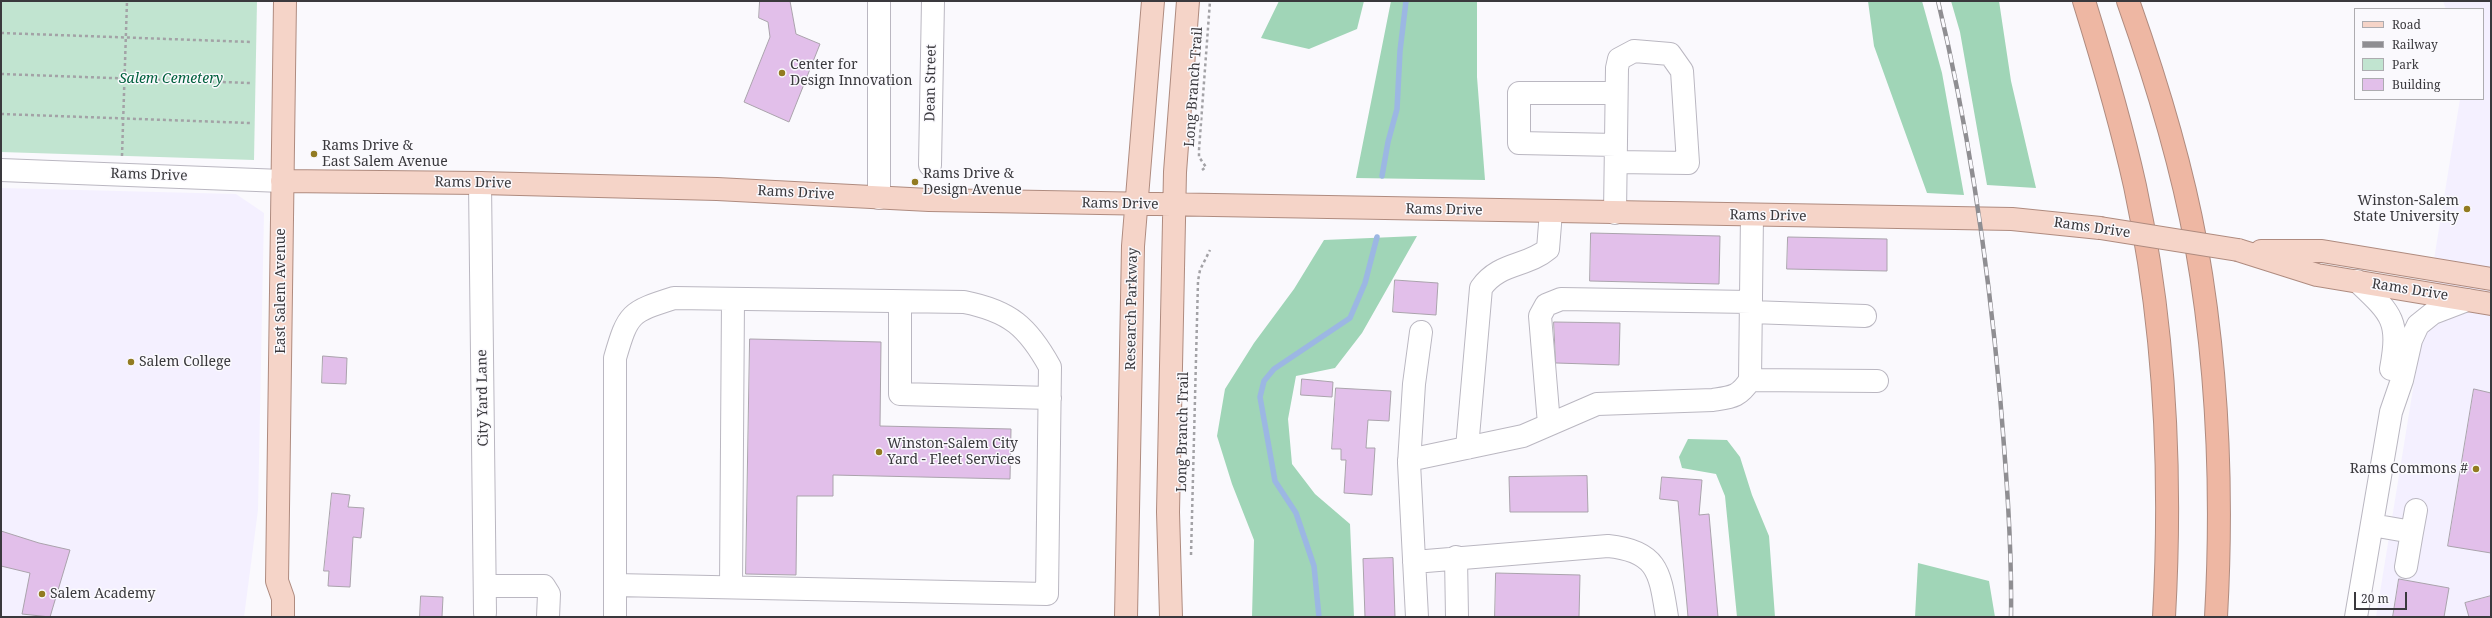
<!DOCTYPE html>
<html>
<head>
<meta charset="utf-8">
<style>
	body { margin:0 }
	#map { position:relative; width:2492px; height:618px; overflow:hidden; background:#faf9fd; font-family:"Noto Serif",serif }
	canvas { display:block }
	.frame { position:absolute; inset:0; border:2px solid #3a393d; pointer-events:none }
	.legend { position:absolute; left:2354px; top:8px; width:130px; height:92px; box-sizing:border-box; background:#faf9fd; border:1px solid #adacb0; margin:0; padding:5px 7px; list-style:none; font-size:12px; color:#3a393d }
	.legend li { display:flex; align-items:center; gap:8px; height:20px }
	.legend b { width:20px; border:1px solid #adacb0 }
	.scale { position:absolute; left:2354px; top:592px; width:53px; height:18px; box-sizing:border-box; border:2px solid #3a393d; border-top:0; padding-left:5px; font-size:12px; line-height:14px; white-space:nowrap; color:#3a393d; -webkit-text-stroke:3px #faf9fd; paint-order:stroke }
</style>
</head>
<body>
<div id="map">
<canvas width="2492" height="618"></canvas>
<div class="frame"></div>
<ul class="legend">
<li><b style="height:5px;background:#f5d4c8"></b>Road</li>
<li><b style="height:5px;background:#8f8e92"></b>Railway</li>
<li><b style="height:11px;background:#c1e4d0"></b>Park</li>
<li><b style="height:11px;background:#e2bfea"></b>Building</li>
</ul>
<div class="scale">20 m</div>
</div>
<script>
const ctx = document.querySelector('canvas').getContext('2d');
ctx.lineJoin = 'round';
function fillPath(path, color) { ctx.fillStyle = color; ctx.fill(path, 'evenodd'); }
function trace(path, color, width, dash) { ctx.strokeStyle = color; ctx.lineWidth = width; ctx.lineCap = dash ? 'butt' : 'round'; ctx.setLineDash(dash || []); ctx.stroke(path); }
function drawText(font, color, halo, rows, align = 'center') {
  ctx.font = font + ' "Noto Serif",serif'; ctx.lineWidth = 3; ctx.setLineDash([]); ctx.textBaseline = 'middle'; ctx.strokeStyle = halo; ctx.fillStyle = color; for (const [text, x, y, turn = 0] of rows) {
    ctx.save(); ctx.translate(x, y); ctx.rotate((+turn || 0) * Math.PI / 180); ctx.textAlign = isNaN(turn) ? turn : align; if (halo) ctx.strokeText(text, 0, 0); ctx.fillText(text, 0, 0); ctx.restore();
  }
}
const built = new Path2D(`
	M2443 1H2491V617H2376L2460 99H2483V9H2446Z
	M1 188 236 194 264 213 258 510 244 617H1Z`);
const green = new Path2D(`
	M1 1H257L254 160 1 152Z`);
const forest = new Path2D(`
	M1279 1H1364L1357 29 1309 49 1261 38Z
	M1391 1H1477V77L1485 180 1356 178Z
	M1868 1H1922L1942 73 1964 195 1927 193 1874 46Z
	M1951 1H1999L2011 81 2036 188 1987 185 1960 32Z
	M1417 236 1362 333 1335 368 1296 376 1288 419 1292 464 1315 494 1350 524 1354 617H1252L1254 540 1232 484 1217 436 1225 389 1254 343 1294 289 1324 240Z
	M1688 439 1727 440 1740 457 1752 495 1769 536 1775 617H1737L1725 496 1716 474 1682 468 1679 457Z
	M1918 563 1989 581 1995 617H1915Z`);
const stream = new Path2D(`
	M1382 176 1388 142 1397 109 1400 51 1406 1
	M1319 617 1314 566 1296 513 1275 481 1260 397 1264 381 1274 369 1350 318 1365 283 1377 237`);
const building = new Path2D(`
	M760 1H790L796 34 820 44 789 122 744 102 770 37 768 22 759 18Z
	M1591 233 1720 236 1719 284 1590 281Z
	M1788 237 1887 239V271L1787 269Z
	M1395 280 1438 283 1436 315 1393 312Z
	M1554 322 1620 323 1619 365 1556 363Z
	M750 339 881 342 880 426 1011 429 1010 479 833 475V496H797L796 575 746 574Z
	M323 356 347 358 346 384 322 383Z
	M1302 379 1333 382 1332 397 1301 395Z
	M1336 388 1391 391 1389 421 1368 420 1366 448H1375L1372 495 1344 493 1346 460H1341V449H1332Z
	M2474 389 2491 393V553L2448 546Z
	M1587 476 1588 512H1510L1509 477Z
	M1662 477 1702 480 1699 515 1709 514 1718 617H1688L1678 501 1660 499Z
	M332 493 350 495 348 507 364 508 361 538 353 537 350 587 328 586 329 571H324Z
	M1 531 39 543 70 550 50 617 22 614 30 573 1 566Z
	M1393 558 1395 617H1365L1363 559Z
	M1496 573 1580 575 1579 617H1495Z
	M2399 579 2449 588 2444 617H2393Z
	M421 596 443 597 442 617H420Z
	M2491 596V617H2469L2465 603Z`);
const path = new Path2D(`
	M1 33 252 42
	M1 74 250 83
	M1 114 250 123
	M122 156 127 1
	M1202 170 1206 167 1199 157V150L1210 1
	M1191 555 1198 281 1200 270 1210 250`);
const minor = new Path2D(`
	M1616 145 1519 143V93H1616
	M930 165 933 1
	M1 170 282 181
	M480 183 485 613
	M879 198V1
	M1615 213 1617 68 1619 59 1634 51 1670 54 1682 71 1688 163 1616 162
	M2357 281C2392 314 2400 320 2391 369
	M900 302V394L1050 398
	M1751 312 1865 316
	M1750 380 1877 381
	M1549 424 1540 316 1546 305 1561 299 1751 302
	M1467 448 1481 288C1499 262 1527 267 1548 249L1551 212
	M1409 460 1523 436 1597 404 1713 400C1732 397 1739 397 1750 380L1752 215
	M2372 525 2412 532 2416 510
	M1456 557 1457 617
	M1414 562 1608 546C1659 551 1660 574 1667 617
	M2406 567 2412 532
	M485 586H544L549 594 548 617
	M731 587 733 299
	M615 617V358C628 313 630 312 674 298L964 302C1010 311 1028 327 1050 367L1047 594 615 585
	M1417 617 1409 463 1414 384 1421 332
	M2356 617 2391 412 2402 380 2411 340 2418 325 2433 313 2467 300`);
const major = new Path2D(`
	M282 181 480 183 717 189 929 200 2012 219 2100 228
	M2238 250 2317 275 2491 304
	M2261 251H2322L2491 279
	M283 617V598L277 581 285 1
	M1126 617 1133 246 1153 1
	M1171 617 1168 512 1175 172 1188 1`);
const highway = new Path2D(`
	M2084 1C2103 62 2121 123 2135 186 2165 326 2172 474 2164 617
	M2128 1C2156 80 2181 161 2196 244 2218 367 2223 492 2216 617`);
const rail = new Path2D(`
	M1938 1C1969 130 1988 263 2000 396 2006 469 2012 543 2011 617`);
const majorBridge = new Path2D(`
	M2100 228 2238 250`);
const markers = [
	[782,73,4,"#927b21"],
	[314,154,4,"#927b21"],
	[915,182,4,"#927b21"],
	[2467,209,4,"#927b21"],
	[131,362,4,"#927b21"],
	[879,452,4,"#927b21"],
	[2476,469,4,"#927b21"],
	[42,594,4,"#927b21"]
];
const poiNames = [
	["Center for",790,65],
	["Design Innovation",790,81],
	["Rams Drive &",322,146],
	["East Salem Avenue",322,162],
	["Rams Drive &",923,174],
	["Design Avenue",923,190],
	["Winston-Salem",2459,201,"right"],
	["State University",2459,217,"right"],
	["Salem College",139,362],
	["Winston-Salem City",887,444],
	["Yard - Fleet Services",887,460],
	["Rams Commons #",2468,469,"right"],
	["Salem Academy",50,594]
];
const parkNames = [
	["Salem Cemetery",171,79]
];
const streetNames = [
	["Dean Street",931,83,-89],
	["Long Branch Trail",1194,87,-86],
	["Rams Drive",149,175,2],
	["Rams Drive",473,183,1],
	["Rams Drive",796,193,3],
	["Rams Drive",1120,204,1],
	["Rams Drive",1444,210,1],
	["Rams Drive",1768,216,1],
	["Rams Drive",2092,228,8],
	["Rams Drive",2410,290,9],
	["East Salem Avenue",281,291,-90],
	["Research Parkway",1132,309,-89],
	["City Yard Lane",483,398,-91],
	["Long Branch Trail",1183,432,-89]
];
fillPath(built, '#f4f0ff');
fillPath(green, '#c1e4d0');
fillPath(forest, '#a0d5b7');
trace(stream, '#9cb7e3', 5.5);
fillPath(building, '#e2bfea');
trace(building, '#aaa3ac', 1);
trace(minor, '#bab7c1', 24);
trace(major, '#af8b7f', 24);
trace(highway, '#af8b7f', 24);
trace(path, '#a3a2a6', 2.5, [3, 3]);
trace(minor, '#fff', 22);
trace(major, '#f5d4c8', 22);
trace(highway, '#eeb7a3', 22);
trace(rail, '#8f8e92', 4.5);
trace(rail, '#faf9fd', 3, [9]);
trace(majorBridge, '#af8b7f', 24, []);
trace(majorBridge, '#f5d4c8', 22);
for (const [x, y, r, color] of markers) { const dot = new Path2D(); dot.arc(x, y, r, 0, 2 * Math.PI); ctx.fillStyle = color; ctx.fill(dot); trace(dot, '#faf9fd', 1.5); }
drawText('14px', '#3a393d', '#faf9fd', poiNames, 'left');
drawText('italic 14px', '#00613d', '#faf9fd', parkNames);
drawText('14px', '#3a393d', '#faf9fd', streetNames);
</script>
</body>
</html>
